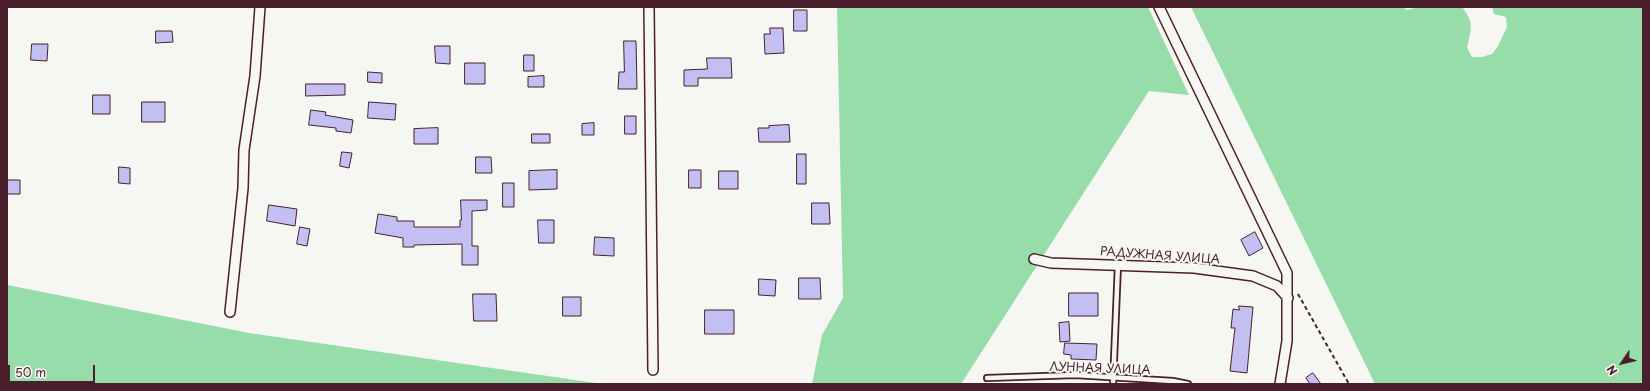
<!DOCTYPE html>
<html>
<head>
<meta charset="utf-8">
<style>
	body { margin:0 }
	#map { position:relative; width:1650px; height:391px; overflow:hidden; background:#f6f6f2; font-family:"Playpen Sans",sans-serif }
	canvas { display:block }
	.frame { position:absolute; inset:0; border:8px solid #4a1f2b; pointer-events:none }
	.north { position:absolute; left:1602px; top:343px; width:40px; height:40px; -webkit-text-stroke:3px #f6f6f2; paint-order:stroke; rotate:235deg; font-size:11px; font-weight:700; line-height:16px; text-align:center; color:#4a1f2b }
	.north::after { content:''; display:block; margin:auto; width:14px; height:18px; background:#4a1f2b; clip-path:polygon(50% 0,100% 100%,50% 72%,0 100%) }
	.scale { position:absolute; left:8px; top:365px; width:87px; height:18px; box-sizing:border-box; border:2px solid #4a1f2b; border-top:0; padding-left:5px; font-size:12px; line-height:14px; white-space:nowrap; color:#4a1f2b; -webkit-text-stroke:3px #f6f6f2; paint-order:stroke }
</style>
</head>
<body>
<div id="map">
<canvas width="1650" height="391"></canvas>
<div class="frame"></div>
<div class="north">N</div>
<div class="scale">50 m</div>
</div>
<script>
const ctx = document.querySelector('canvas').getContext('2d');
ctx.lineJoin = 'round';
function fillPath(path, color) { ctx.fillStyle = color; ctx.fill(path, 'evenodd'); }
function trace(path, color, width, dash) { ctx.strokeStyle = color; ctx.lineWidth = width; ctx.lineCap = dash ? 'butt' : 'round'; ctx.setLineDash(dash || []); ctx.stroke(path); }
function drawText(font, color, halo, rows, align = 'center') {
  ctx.font = font + ' "Playpen Sans",sans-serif'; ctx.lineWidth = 4; ctx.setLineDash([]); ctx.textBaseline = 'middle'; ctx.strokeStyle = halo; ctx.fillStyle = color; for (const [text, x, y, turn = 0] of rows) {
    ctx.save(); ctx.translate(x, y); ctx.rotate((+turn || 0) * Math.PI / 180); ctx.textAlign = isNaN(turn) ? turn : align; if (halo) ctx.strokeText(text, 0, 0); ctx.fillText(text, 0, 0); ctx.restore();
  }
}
const green = new Path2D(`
	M837 7H1148L1189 95 1149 91 961 384H812L822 335 843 298Z
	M1191 7H1402L1407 10 1419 7H1462C1475 24 1471 28 1467 48L1472 57H1482L1492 54 1498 46 1507 27 1506 17 1494 14 1492 7H1643V384H1375Z
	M7 285 249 333 603 384H7Z`);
const building = new Path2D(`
	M794 10H807V31H794Z
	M770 28H783L784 53 765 54 764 34H770Z
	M156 31H172L173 42 156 43Z
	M624 41H636L637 89H618L619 72H624Z
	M32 44H48L47 61 31 60Z
	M435 46H450V64L436 63Z
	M524 55H534V71H524Z
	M707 58H731L732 78H698V86H684V70L707 69Z
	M465 63H485V84H465Z
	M368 72 382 73V83L368 82Z
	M544 76V87H528V77Z
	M306 84H345V95L306 96Z
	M93 95H110V114H93Z
	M142 102H165V122H142Z
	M369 102 396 104 395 120 368 118Z
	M311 110 326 112 325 115 353 120 351 133 336 131V128L309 125Z
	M625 116H636V134H625Z
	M594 123V135H582V124Z
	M789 125 790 142H759L758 128H769V126Z
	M438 128V144H414V129Z
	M532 134H550V143H532Z
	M342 152 352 153 349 168 340 166Z
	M797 154H806V184H797Z
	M476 157H491L492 173H476Z
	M119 167 130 168V184L119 183Z
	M557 170V189L529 190V171Z
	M689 170H701V188H689Z
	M719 171H738V189H719Z
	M7 180H20V194H7Z
	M503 183H514V207H503Z
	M461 200H487V210L472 211V246H478V265H462V244L414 245V247H403V238L375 233 378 214 397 217V221H414V227H460V220H461Z
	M812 203H829L830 224H812Z
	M269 205 297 209 295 226 267 221Z
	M538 220H554V243H539Z
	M300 227 310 229 307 246 297 244Z
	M1255 232 1263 248 1249 256 1241 240Z
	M595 237 614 238V256L594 255Z
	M799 278H820L821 299H799Z
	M759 279 776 280 775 296 759 295Z
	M1069 293H1098V316H1069Z
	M473 294H496L497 321H474Z
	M563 297H581V316H563Z
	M1239 306 1253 307 1247 373 1230 371 1235 328H1231L1233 309 1239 310Z
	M705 310H734V334H705Z
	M1069 322 1070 341 1060 342 1059 323Z
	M1065 343 1097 344 1096 360 1071 359V355L1064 354Z
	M1313 373 1321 384H1310L1306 378Z`);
const path = new Path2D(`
	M1298 294 1349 384`);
const service = new Path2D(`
	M987 378 1075 375 1173 381 1188 384
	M1113 384 1118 264`);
const minor = new Path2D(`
	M649 7 653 370
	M1159 7 1287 273V341L1280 384
	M1034 259 1051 263 1194 268 1253 276 1277 286 1288 298
	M230 312 243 188 244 150 255 76 260 7`);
const streetNames = [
	["РАДУЖНАЯ УЛИЦА",1160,256,4],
	["ЛУННАЯ УЛИЦА",1100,369,2]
];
fillPath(green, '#96ddaa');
fillPath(building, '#c4bff2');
trace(building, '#4a1f2b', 1);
trace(service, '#4a1f2b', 8);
trace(minor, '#4a1f2b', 12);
trace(path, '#4a1f2b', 2, [4, 3]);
trace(service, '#f6f6f2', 4.5);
trace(minor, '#f6f6f2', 9);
drawText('12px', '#4a1f2b', '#f6f6f2', streetNames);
</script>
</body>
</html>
